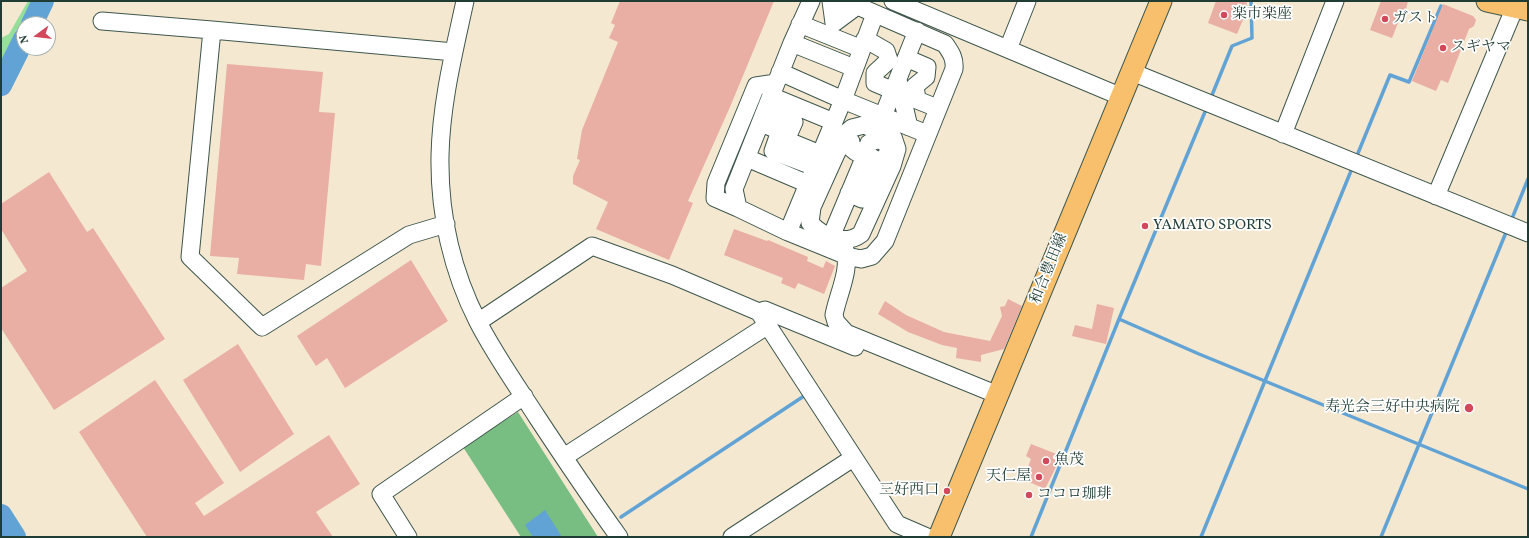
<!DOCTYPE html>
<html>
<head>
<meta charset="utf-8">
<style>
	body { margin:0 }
	#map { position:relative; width:1529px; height:538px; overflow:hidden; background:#f4e8d1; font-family:Vollkorn,serif }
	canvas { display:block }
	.frame { position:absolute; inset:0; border:2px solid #1f3d34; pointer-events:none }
	.north { position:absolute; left:16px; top:16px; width:40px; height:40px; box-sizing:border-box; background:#fff; border:1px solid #a5b1ae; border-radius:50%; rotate:255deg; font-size:11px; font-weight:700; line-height:16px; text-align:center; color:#1f3d34 }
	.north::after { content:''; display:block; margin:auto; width:14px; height:18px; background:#d1495b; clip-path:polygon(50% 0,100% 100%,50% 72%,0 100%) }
</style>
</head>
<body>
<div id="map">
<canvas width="1529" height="538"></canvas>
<div class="frame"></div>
<div class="north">N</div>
</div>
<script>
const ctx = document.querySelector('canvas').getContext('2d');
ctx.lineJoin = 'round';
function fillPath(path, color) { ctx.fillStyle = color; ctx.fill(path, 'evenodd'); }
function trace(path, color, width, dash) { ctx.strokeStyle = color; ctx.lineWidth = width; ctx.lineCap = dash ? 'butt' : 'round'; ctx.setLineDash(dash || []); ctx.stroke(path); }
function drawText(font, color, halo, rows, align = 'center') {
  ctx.font = font + ' Vollkorn,"Noto Serif JP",serif'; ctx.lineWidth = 3.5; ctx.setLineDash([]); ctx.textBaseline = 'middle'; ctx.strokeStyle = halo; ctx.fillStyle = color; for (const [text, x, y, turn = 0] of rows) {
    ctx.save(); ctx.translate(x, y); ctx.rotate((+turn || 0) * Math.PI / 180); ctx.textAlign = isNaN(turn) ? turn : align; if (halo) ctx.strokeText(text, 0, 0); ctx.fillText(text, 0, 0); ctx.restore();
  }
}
const green = new Path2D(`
	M28 1H37L26 24H24V28L1 75V38L9 34Z`);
const forest = new Path2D(`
	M518 412 598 537H521L463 447Z`);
const water = new Path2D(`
	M545 510 562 537H533L525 525Z`);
const stream = new Path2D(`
	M1210 100 1232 46 1252 38 1251 1
	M1207 107 1119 319 1199 354 1528 489
	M1356 158 1390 75 1409 82 1441 6
	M1511 221 1528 179
	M621 517 804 396
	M1031 537 1119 319
	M1201 537 1353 166
	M1381 537 1507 230`);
const river = new Path2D(`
	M32 24 43 1
	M1 85 24 39
	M1 515 15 537`);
const building = new Path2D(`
	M620 1H774L730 107 688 201 693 203 669 260 596 229 608 202 573 184V176L580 160 577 159 582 130 618 42 609 38 615 25 611 23Z
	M1216 1H1246L1248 8 1237 34 1208 23Z
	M1381 1H1408L1405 14 1402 13 1392 38 1370 30Z
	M1443 4 1473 16 1476 20 1474 26 1469 29 1448 83 1441 80 1436 91 1412 81Z
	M227 64 323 72 319 112 335 113 321 266 306 264 304 280 237 274 239 258 210 256Z
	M49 172 87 232 93 228 165 339 54 410 1 328V288L27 271 1 229V204Z
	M734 229 767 241 768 240 808 257 807 261 823 268 826 261 835 266 824 294 798 283 795 289 781 283 783 278 724 255Z
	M411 260 448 321 345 388 327 358 316 366 297 336Z
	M1008 299 1022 306 1004 349 981 355V362L956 358 957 348 942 345 908 332 878 314 885 301 906 315 944 332 990 341 1002 316 1000 307 1005 306Z
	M1097 304 1114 308 1106 344 1072 336 1075 325 1092 329Z
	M238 344 294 434 240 472 183 380Z
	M155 380 224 483 195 503 204 516 329 435 360 484 316 512 333 537H147L79 432Z
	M1031 444 1059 455 1058 457 1060 459 1045 489 1027 481 1030 473 1026 472 1031 459 1026 456Z`);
const minor = new Path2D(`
	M465 1C454 52 441 103 440 156 439 213 452 271 478 322 495 355 517 386 537 417 564 458 591 498 619 537
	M811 1 792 43 734 189 738 208 788 232 847 256 861 259 872 256 885 241 954 69C955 58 951 53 945 44L846 1
	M831 1 834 23 857 6
	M893 1 1122 97
	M102 21 212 30
	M800 24 862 49
	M865 39 886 51 889 60 875 73V83L894 91
	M792 43 854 68
	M1008 49 1027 1
	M906 58 927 67 926 77 915 86 917 100 937 108
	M780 72 843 100 927 134
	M1132 72 1528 233
	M898 80 909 127
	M771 96 834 122
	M766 111 794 122 786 140 820 154
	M883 116 917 31
	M761 123 780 131 773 151 815 167
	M864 125 893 137 897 149 892 166 861 234C845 246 823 237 810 223L812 207 845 134 852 128Z
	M1283 134 1335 1
	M843 139 851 142V148L856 152 867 149 869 143C877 139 881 139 888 145V152L885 158 878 161 868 155 867 149
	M747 158 808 184
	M849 193 862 199 870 182 882 187
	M1436 196 1515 7
	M738 208 715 198 716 183 756 86 776 83
	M446 224 409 235 262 327 190 257 212 30 454 52
	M788 232 843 100 875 14
	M831 237 862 163 888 174
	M844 246C852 269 838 293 834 315L836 322 846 333 998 395
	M759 312 765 310 855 347
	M478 322 592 246 672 275 759 312 897 524 927 537
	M564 457 768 325
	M408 537 381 494 524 396
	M732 537 853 458`);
const major = new Path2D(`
	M1487 1 1528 10
	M939 537 1161 1`);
const markers = [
	[1224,15,4,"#d1495b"],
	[1385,19,4,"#d1495b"],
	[1443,48,4,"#d1495b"],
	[1145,226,4,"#d1495b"],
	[1469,408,5,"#d1495b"],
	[1046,461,4,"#d1495b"],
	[1039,477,4,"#d1495b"],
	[947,491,4,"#d1495b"],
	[1029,495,4,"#d1495b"]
];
const poiNames = [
	["楽市楽座",1232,15],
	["ガスト",1393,19],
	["スギヤマ",1451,48],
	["YAMATO SPORTS",1153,226],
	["寿光会三好中央病院",1460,408,"right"],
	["魚茂",1054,461],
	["天仁屋",1031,477,"right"],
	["三好西口",939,491,"right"],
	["ココロ珈琲",1037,495]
];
const streetNames = [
	["和合豊田線",1050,269,-68]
];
fillPath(green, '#95df9b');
fillPath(forest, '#78be83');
fillPath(water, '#62a3d5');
trace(stream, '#62a3d5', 3.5);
trace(river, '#62a3d5', 22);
fillPath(building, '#e9aea4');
trace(minor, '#3f574c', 19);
trace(major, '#3f574c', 23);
trace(minor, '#fff', 17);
trace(major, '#f8bf6c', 21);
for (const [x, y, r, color] of markers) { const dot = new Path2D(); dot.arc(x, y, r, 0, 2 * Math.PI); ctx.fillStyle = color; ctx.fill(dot); trace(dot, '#fff', 1.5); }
drawText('15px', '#1f3d34', '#fff', poiNames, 'left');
drawText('15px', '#1f3d34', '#fff', streetNames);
</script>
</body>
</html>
